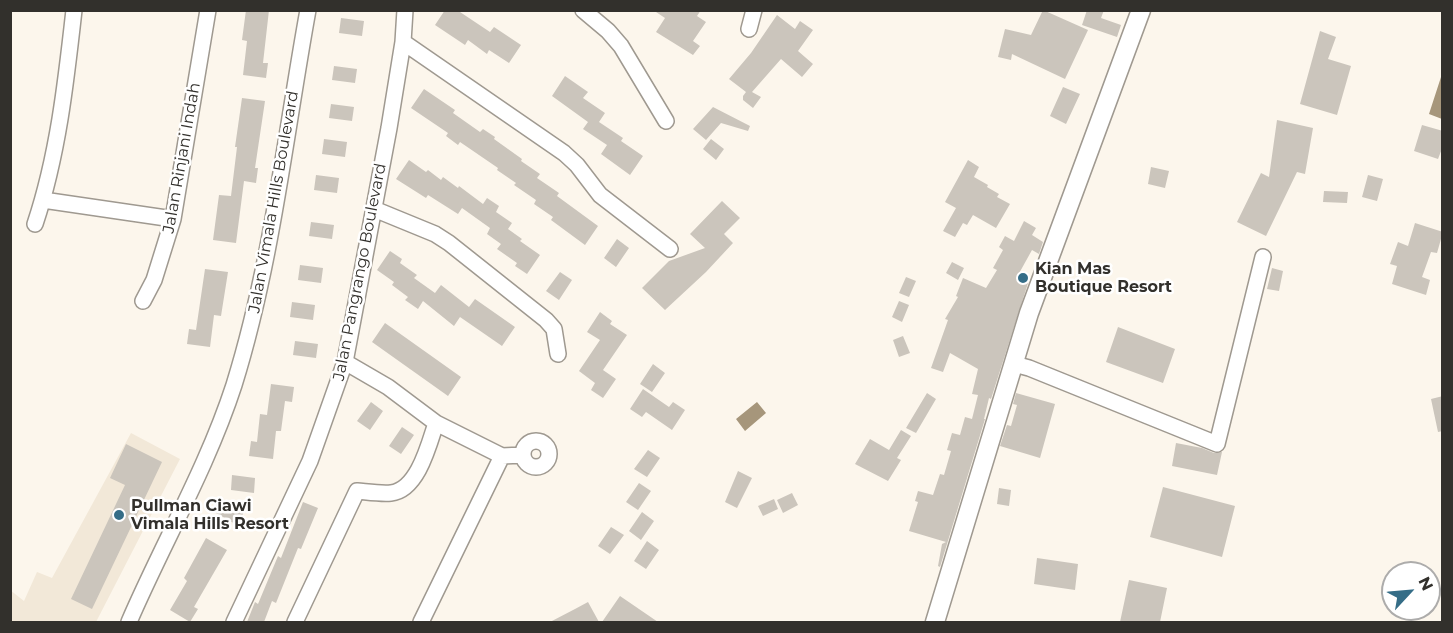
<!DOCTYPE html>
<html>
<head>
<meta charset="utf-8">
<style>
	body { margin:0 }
	#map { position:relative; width:1453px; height:633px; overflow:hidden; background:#fcf6ec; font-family:Montserrat,sans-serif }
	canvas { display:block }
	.frame { position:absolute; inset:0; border:12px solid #32302c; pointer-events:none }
	.north { position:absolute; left:1381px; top:561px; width:60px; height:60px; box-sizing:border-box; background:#fff; border:2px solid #adacab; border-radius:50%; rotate:64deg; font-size:16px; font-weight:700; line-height:24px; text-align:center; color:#32302c }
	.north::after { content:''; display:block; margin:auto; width:21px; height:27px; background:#356d87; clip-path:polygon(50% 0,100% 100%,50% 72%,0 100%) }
</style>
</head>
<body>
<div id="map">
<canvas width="1453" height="633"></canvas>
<div class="frame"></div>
<div class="north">N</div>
</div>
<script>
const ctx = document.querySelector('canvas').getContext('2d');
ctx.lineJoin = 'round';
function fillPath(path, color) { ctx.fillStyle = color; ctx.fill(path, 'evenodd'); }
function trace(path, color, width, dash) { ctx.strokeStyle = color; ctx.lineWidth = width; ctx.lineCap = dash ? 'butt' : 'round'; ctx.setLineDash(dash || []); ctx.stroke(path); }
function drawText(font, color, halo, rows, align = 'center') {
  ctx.font = font + ' Montserrat,sans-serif'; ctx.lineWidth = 5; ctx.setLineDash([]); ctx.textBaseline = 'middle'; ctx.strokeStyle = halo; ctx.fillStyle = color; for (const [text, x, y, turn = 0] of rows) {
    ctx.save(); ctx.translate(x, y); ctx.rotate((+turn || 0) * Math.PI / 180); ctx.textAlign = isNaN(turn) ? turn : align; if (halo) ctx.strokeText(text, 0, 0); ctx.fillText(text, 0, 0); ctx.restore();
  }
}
const built = new Path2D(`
	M131 433 180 459 96 622H11L10 590 24 601 37 572 52 578Z`);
const water = new Path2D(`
	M1441 77H1442V119L1429 114Z
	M757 402 766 413 745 431 736 419Z`);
const building = new Path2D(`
	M246 10H269L263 63H268L266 78 243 75 247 41 242 40Z
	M445 10H457L490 32 494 27 521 45 509 63 489 50 487 54 468 40 465 45 435 25Z
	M653 10H701L697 16 706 22 693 41 700 46 693 55 656 32 665 18Z
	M1043 10 1088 30 1065 79 1012 54 1011 60 998 57 1005 29 1031 35Z
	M1087 10H1104L1101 18 1121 25 1117 37 1082 25Z
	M777 15 795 29 800 21 813 30 798 51 813 64 802 77 781 59 752 92 761 97 753 108 743 100V96L746 92 729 79 751 53Z
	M341 18 364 21 362 36 339 33Z
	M1320 31 1336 37 1328 59 1351 66 1337 115 1300 104Z
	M334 66 357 69 355 83 332 80Z
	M565 76 588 92 583 98 605 113 599 122 623 138 621 141 643 156 630 175 601 154 607 145 583 129 588 122 552 96Z
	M1063 87 1080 94 1066 124 1050 116Z
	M424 89 455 110 453 113 480 132 483 129 495 137 494 139 522 159 521 161 540 174 537 178 559 193 557 196 598 226 585 245 551 220 553 217 534 204 536 200 514 185 516 183 497 170 498 168 460 142 458 145 446 136 448 133 411 108Z
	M242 98 265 101 255 168H258L256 183 244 181 236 243 213 240 219 195 231 196 237 147H235Z
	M331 104 354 107 352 121 329 118Z
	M713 107 750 126 748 131 721 123 706 140 693 129Z
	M1277 120 1313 128 1305 174 1297 172 1266 236 1237 222 1261 173 1269 177Z
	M1422 125 1443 131V146L1438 159 1414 151Z
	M324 139 347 142 345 157 322 154Z
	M711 139 724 149 716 160 703 149Z
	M409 160 426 172 428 170 441 180 443 177 458 188 459 186 483 204 487 198 499 206 496 212 512 223 508 229 522 239 520 241 540 255 527 274 515 266 517 263 497 249 501 244 487 234 490 228 462 208 458 214 428 195 426 198 396 179Z
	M968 160 979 167 974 177 988 185 987 187 999 194 997 197 1010 204 996 228 973 215 967 225 963 223 955 237 943 231 956 208 945 202Z
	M1151 167 1169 171 1165 188 1148 184Z
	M316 175 339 178 337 193 314 190Z
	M1368 175 1383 179 1377 201 1362 197Z
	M1324 191 1348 192 1347 203 1323 202Z
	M722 201 740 218 724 234 733 243 706 272 665 310 642 288 669 261 705 248 690 234Z
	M1024 221 1036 228 1032 235 1043 242 1039 254 1032 250 1017 277 1029 280 991 399 989 398 984 419H985L940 567 938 566 942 544 946 542 909 531 918 502 915 501 918 491 933 495 940 474 944 475 951 451 947 450 952 433 960 435 965 417 972 419 978 395 972 394 978 369 950 353 943 372 931 368 948 320 945 319 958 297 956 296 963 278 986 288 997 270 993 268 1003 250 999 247 1005 236 1014 241Z
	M311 222 334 225 332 239 309 236Z
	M1415 223 1443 232 1437 253 1431 252 1422 277 1430 280 1426 295 1392 284 1397 266 1390 264 1398 242 1408 246Z
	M617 239 629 248 616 267 604 258Z
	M390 251 402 259 400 263 417 275 414 278 435 293 441 285 469 307 475 299 515 327 502 346 460 317 454 326 423 301 418 309 405 300 408 297 392 285 394 282 377 270Z
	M952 262 964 268 958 280 946 273Z
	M300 265 323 268 321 283 298 280Z
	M1272 268 1283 271 1279 291 1267 289Z
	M205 269 228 272 221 316 214 315 210 347 187 344 189 329 196 330Z
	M560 272 572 280 559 300 546 291Z
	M906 277 916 281 909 297 899 293Z
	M899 301 909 305 902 322 892 317Z
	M292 302 315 305 313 320 290 317Z
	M600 312 612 321 610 324 627 335 603 370 616 379 603 398 591 390 595 383 579 371 600 340 587 332Z
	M385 323 461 377 448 396 372 342Z
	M1118 327 1175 349 1163 383 1106 362Z
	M903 336 910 353 899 357 893 340Z
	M295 341 318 344 316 358 293 355Z
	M653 364 665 373 652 392 640 384Z
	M271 384 294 387 292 402 285 401 281 431H276L273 459 249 456 251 441 257 442 260 414 267 415Z
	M643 389 669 407 673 402 685 410 672 430 646 412 642 417 630 409Z
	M927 393 936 399 916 433 906 428Z
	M1016 393 1055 404 1040 458 1000 446 1007 425 1011 426 1017 405 1013 404Z
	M1443 396V431L1438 432 1431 399Z
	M371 402 383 411 370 430 357 421Z
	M402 427 414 435 401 454 389 446Z
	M901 430 911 436 897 458 901 460 888 481 855 464 870 439 889 450Z
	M1176 443 1202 448 1214 453 1222 452 1217 475 1172 466Z
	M126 444 162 462 92 609 71 599 125 485 110 478Z
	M648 450 660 458 647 477 634 469Z
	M738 471 752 478 737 508 725 502Z
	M232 475 255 478 254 493 231 490Z
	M639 483 651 491 638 510 626 502Z
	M1163 487 1235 506 1222 557 1150 537Z
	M999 488 1011 490 1009 506 997 504Z
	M792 493 798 505 783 513 777 500Z
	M774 499 778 509 763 516 758 506Z
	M224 500 244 512 237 525 216 513Z
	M303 502 318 508 301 549 298 548 276 603 272 601 264 622H247L255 602 258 604 278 556 281 558Z
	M642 512 654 521 641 540 629 531Z
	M611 527 624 535 610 554 598 546Z
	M206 538 227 550 194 607 198 609 190 622 170 610 187 581 184 578Z
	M647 541 659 550 646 569 634 561Z
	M1037 558 1078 564 1075 590 1034 584Z
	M1129 580 1167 588 1160 622H1120Z
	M620 596 658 622H602Z
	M588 602 599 622H550L575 609Z`);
const minor = new Path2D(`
	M583 10 608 31 621 46 666 121
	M749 29 754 10
	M403 42 564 153 577 165 600 195 670 249
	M43 200 173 219
	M374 209 435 234 449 243 546 320 554 329 558 354
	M35 224C58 155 66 82 74 10
	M143 301 154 280 173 219 208 10
	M345 362 388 387 436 423
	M1014 364 1029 368 1217 444 1263 257
	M523 454a13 13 0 1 1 26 0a13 13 0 1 1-26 0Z
	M129 622C163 543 207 468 234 385 272 263 285 136 308 10
	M234 622 310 461 345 362 389 128 403 42 405 10
	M295 622 357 491C368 492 381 494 391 493 418 490 429 444 436 423L502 456 523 455
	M421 622 502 456`);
const tertiary = new Path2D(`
	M935 622 1029 313 1141 10`);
const markers = [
	[1023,278,6,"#356d87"],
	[119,515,6,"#356d87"]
];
const streetNames = [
	["Jalan Rinjani Indah",182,158,-80],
	["Jalan Vimala Hills Boulevard",274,202,-80],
	["Jalan Pangrango Boulevard",360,272,-79]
];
const poiNames = [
	["Kian Mas",1035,269],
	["Boutique Resort",1035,287],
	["Pullman Ciawi",131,506],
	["Vimala Hills Resort",131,524]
];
fillPath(built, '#f2e8d8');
fillPath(water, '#a6967b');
fillPath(building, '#cbc5bc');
trace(minor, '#9f9990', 18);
trace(tertiary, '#9f9990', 21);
trace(minor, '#fff', 15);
trace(tertiary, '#fff', 18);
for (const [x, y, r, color] of markers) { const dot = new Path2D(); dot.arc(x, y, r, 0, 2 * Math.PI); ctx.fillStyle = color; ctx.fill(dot); trace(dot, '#fff', 2); }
drawText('16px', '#32302c', '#fff', streetNames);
drawText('bold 16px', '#32302c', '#fff', poiNames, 'left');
</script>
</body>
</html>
